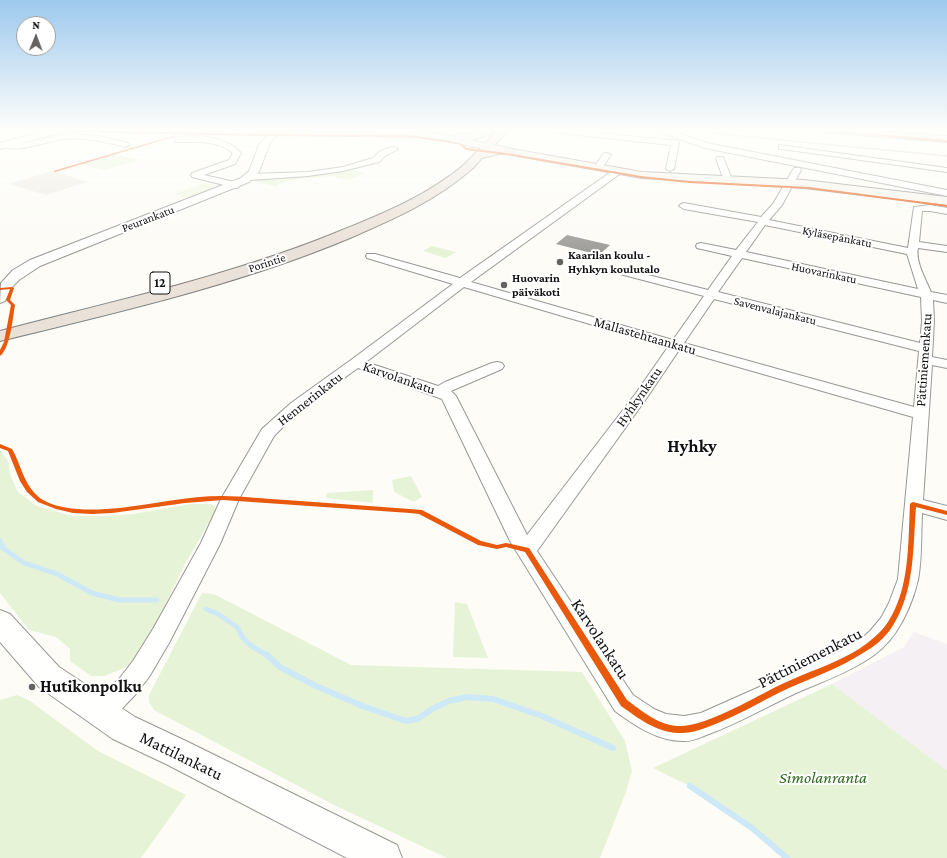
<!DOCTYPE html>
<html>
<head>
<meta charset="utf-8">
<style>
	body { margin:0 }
	#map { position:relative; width:947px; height:858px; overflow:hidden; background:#fdfcf7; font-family:"Crimson Pro",serif }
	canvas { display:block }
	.north { position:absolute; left:16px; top:16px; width:40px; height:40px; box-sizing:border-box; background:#fff; border:1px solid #a0a0a0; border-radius:50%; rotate:1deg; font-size:11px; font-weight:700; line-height:16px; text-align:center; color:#111 }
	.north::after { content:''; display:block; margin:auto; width:14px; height:18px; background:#646362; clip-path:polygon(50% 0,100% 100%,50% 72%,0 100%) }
</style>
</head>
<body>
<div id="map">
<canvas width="947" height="858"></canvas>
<div class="north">N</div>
</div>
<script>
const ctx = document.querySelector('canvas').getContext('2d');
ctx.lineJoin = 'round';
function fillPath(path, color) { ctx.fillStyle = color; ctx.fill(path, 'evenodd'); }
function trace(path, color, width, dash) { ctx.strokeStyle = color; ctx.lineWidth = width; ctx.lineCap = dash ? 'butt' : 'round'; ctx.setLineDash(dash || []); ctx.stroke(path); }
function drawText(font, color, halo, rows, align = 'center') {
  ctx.font = font + ' "Crimson Pro",serif'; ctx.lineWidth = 4; ctx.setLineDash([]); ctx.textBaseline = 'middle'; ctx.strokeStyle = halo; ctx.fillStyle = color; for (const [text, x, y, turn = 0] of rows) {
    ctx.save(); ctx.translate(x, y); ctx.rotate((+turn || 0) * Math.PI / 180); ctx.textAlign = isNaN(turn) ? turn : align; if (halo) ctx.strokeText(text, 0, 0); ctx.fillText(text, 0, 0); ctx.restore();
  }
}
const industrial = new Path2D(`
	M914 632 947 644V770L832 684 904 647Z`);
const green = new Path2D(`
	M116 154 140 160 105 170 81 164Z
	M349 169 364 173 348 180 330 176 290 180 275 186 254 181 260 178Z
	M432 246 456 252 446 258 423 251Z
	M0 450 8 461 11 477 18 492 37 506 72 516H108L133 514 191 504H210L215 506V512L185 564 149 638 131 665 105 676H91L70 661V649L56 637 29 630 0 593Z
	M411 476 422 497 414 502 394 492 392 480Z
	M373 490V503L326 498 327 493Z
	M202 593 214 594 351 665 582 672 625 741 632 771 626 792 600 858H447L336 806 154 710 149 702V695Z
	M455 602 467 604 488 658 453 657Z
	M832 684 947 770V858H787L752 828 690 786 653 768Z
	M17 695 30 701 98 751 186 795 141 858H0V700Z`);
const pitch = new Path2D(`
	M205 183 217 186 187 198 174 194Z`);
const plaza = new Path2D(`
	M52 171 88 182 46 195 9 184Z`);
const streamFar1 = new Path2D(`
	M0 541 3 548 24 563 57 574 92 593 119 600H157
	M206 609 218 614 237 627 243 638 250 645 268 656`);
const stream = new Path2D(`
	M267 655 280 667 316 686 365 707 406 721 417 719 434 708 449 701 467 697 493 699 542 716 613 748
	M690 786 752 828 787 858`);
const building = new Path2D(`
	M567 235 610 245 599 255 556 244Z`);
const minor = new Path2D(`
	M418 129H444C439 133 422 133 418 129Z
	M538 129H558L678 141 679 143 674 169 670 171 666 169 671 145 541 131Z
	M73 134 99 136 128 143 129 145 125 147C105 142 85 137 64 139 44 141 20 154 0 146V143H3C27 146 50 135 73 134Z
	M175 138C196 134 227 136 241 153L235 164 204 175 239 183 240 185 239 187 236 188 192 177 191 175 192 173 229 160 233 153C218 140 197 142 178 142H175Z
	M779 145 947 168V172L782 149H779Z
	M391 147H394L398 149 385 156 379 162 343 171 308 176 250 180 246 177 250 174 308 172 343 167 373 158 379 152Z
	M604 153H607L611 155 601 169H595L594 167Z
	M717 157H723L724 159 732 180 731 182H725L724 180 716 159Z
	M794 168H800L801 170 782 205 769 220 908 248 914 207 930 205 947 208V214L930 211H922L919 242 947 246V252L918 248C915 261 926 280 931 292L947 295V303L933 300 934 321 932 357 947 360V368L932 365 923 500 947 506V520L922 513C921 534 922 559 918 580 914 597 906 617 896 632 888 644 877 654 865 661 843 675 818 683 794 694 766 707 739 723 709 734 701 737 692 742 683 741 658 741 635 726 615 711L510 541 442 399 358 368 301 409 274 436 239 499 220 544 169 643 149 677 135 695 109 722 100 725 91 722 88 713 91 704 119 679 133 661 153 629 201 543 221 499 262 429 291 403 351 360 453 284 367 258 366 256 367 254H375L460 278 615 169H621L622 171 621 173 471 282 673 340 704 296 620 274 618 272 620 270 624 269 708 290 732 256 697 248 696 246 697 244 701 243 736 250 758 222 684 209 679 206 681 204 684 203 761 217 773 204ZM765 225 907 254 918 289 746 252ZM742 258 921 297 922 321 920 343 718 292ZM464 287 668 347 636 393 527 535 456 396 451 391 502 369 504 366 502 363 497 362 492 363 445 382 438 386 366 362ZM714 299 919 351 914 407 684 343ZM679 350 913 417 898 579 889 603 881 618 870 631 861 639 838 652 701 713 684 716 666 714 654 709 633 695 537 551 646 399Z`);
const tertiary = new Path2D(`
	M53 129H66L65 131 0 149V143Z
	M272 129H276L279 131 269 145 259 172 249 182 40 266 19 280 12 287 5 301 0 303 1 283 13 270 30 260 241 178 249 171 259 145Z
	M659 129H666L707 143 947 190V196L705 148 659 132Z
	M0 610 10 614 59 667 135 717 188 742 397 845 402 858H347L166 764 113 739 39 687 0 642Z`);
const secondary = new Path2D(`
	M100 129H267L416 131 448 135 512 149 642 172 804 180 947 197V205L804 188 642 178 512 155 448 141 416 137 105 132Z`);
const trunk = new Path2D(`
	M488 129 491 130 493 132 491 134C481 137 462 146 453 137L458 134H470Z
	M499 129H509L490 150C498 148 511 146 517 152L516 154H499L482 158 473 168H465L463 166 465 164Z
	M654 129H666L667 130 662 133Z
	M818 129H855L947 136V142L823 132Z`);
const motorway = new Path2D(`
	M469 163 475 166 473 168C437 200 394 219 350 238 238 285 118 312 0 341V331C114 301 231 276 340 231 385 213 428 195 465 164Z`);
const rail = new Path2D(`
	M670 129 947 156`);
const cycleway = new Path2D(`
	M0 129 263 134 410 135 452 141 461 144 467 148 507 153 641 176 689 181 809 187 947 205V207L809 189 689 183 641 178 507 155 466 150 459 144 410 137 263 136 0 130Z
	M806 129H811L947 140V142Z
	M176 135 177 136 55 172 53 171Z
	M12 287 14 288 10 300 15 305C13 317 10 349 0 356V350L4 342 11 305 6 300 10 289 0 290V288Z
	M0 444 12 449C22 466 24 488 43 500 64 512 97 510 120 508 154 504 188 496 222 496 243 496 265 499 286 500 327 503 369 506 410 509L422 510 481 541 497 545 506 543 529 548 627 700C642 711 658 725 678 726 707 727 754 697 782 684 807 672 835 664 859 649 869 642 881 633 888 622 910 588 908 543 910 504L911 503 913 502 947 511V515L916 507C913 547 915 592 892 627 885 638 874 647 863 653 840 668 814 677 789 688 765 699 743 713 718 723 706 728 691 734 678 733 656 732 638 718 621 706L525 552 506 547 497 549 478 545 419 514 410 513 223 500 185 503 112 513 92 514 73 513 56 509 38 502 27 492 20 481 8 451 0 448Z`);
const markers = [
	[560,262,4,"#646362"],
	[504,285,4,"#646362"],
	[32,687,4,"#646362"]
];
const farStreetnames = [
	["Peurankatu",148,219,-21],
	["Kyläsepänkatu",837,237,11],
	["Porintie",267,263,-18],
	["Huovarinkatu",824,273,12],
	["Savenvalajankatu",775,311,14]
];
const farPoinames = [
	["Kaarilan koulu -",568,255],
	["Hyhkyn koulutalo",568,269],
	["Huovarin",512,278],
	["päiväkoti",512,292]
];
const shields = [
	[160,283,20]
];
const shieldNames = [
	["12",160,283]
];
const streetNames = [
	["Mallastehtaankatu",645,336,16],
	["Pättiniemenkatu",924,360,-86],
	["Karvolankatu",399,378,19],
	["Hyhkynkatu",639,397,-55],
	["Hennerinkatu",310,399,-38]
];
const nearStreetnames = [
	["Karvolankatu",600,639,57],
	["Pättiniemenkatu",810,658,-27],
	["Mattilankatu",181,756,26]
];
const nearPoinames = [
	["Hutikonpolku",40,687]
];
const nearParknames = [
	["Simolanranta",823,778]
];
const districtNames = [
	["Hyhky",692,446]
];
fillPath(industrial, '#f5f0f3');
fillPath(green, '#e7f3d7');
fillPath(pitch, '#f0f6e1');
fillPath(plaza, '#edebe2');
trace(streamFar1, '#cde8f7', 5);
trace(stream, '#cde8f7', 6);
fillPath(building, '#a19f9c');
trace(minor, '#979795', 2);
trace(tertiary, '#979795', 2);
trace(secondary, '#8e8d8b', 2);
trace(trunk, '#858482', 2);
trace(motorway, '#858482', 2);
fillPath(minor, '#fffffe');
fillPath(tertiary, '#fffffe');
fillPath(secondary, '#f6f4eb');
fillPath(trunk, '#ece5da');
fillPath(motorway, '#eae1d8');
trace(rail, '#d9c6c7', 1.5);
fillPath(cycleway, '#e8590c');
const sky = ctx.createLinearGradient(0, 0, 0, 249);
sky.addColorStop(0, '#9dc9ee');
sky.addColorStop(0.52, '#fefefb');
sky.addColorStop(1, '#fefefb00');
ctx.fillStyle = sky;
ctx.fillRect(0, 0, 947, 249);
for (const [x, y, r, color] of markers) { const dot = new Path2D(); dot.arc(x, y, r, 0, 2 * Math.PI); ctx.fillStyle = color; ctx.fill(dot); trace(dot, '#fff', 1.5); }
drawText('12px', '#111', '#fff', farStreetnames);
drawText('bold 12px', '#111', '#fff', farPoinames, 'left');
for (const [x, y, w] of shields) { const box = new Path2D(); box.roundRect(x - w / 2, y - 11, w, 22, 3); ctx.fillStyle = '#fff'; ctx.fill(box); trace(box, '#111', 1); }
drawText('bold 13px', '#111', null, shieldNames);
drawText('14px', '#111', '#fff', streetNames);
drawText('17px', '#111', '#fff', nearStreetnames);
drawText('bold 17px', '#111', '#fff', nearPoinames, 'left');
drawText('italic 17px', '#2f6b1f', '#fff', nearParknames);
drawText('bold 18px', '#111', '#fff', districtNames);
</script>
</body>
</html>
